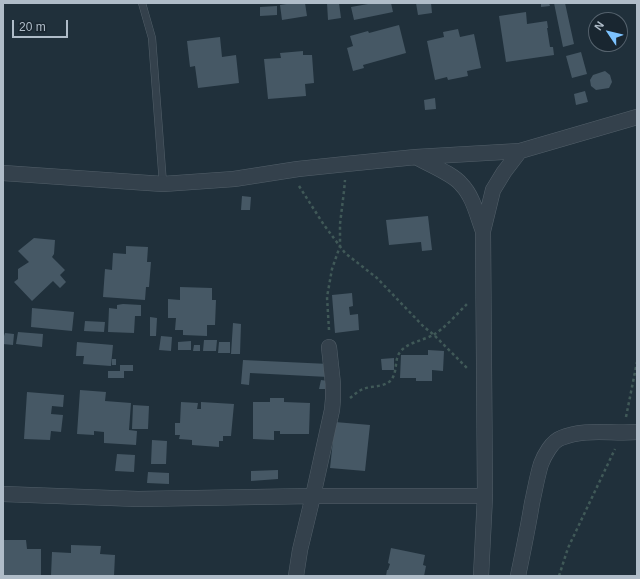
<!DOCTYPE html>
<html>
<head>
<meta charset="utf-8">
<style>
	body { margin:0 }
	#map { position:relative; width:640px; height:579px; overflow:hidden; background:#20303b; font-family:Helvetica,sans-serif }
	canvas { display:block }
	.frame { position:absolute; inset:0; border:4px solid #afbcc8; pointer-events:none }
	.north { position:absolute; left:588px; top:12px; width:40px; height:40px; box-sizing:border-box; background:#192630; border:1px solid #55626d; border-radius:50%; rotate:305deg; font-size:11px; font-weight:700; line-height:16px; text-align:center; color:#afbcc8 }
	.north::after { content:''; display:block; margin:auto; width:14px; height:18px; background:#7dc3ff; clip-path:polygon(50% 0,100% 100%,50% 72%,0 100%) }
	.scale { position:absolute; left:12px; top:20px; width:56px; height:18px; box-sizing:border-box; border:2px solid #afbcc8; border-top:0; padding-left:5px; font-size:12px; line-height:14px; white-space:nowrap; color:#afbcc8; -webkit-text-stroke:3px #192630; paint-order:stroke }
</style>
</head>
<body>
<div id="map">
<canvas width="640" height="579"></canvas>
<div class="frame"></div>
<div class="north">N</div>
<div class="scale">20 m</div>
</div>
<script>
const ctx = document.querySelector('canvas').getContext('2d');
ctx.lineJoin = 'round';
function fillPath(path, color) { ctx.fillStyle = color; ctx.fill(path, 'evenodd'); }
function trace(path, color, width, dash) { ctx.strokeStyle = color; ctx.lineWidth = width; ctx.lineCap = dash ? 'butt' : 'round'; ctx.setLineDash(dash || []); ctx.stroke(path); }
const building = new Path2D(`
	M293 3H305L307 16 282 20 280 5Z
	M327 3H339L341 18 328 20Z
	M368 3H391L393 12 354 20 351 7 368 4Z
	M416 3H431L432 13 418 15Z
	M541 3H549L550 6 541 7Z
	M554 3H565L574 44 563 47Z
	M277 6V15L260 16V7Z
	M526 12 527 24 547 21 548 28H547L550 47H553L554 55 506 62 499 16Z
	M399 25 406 53 363 65 364 68 353 71 347 48 353 46 350 36 368 31 369 33Z
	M458 29 460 37 474 34 481 68 467 71 468 76 448 80 447 77 435 80 427 41 444 37 443 32Z
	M220 37 222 57 236 55 239 83 198 88 195 66 190 67 187 41Z
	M303 51V55H312L314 83 305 84 306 96 268 99 264 59 281 58 280 53Z
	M581 52 587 74 572 78 566 56Z
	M605 71 610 75 612 82 609 88 596 90 591 86 590 80 593 75Z
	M585 91 588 102 576 105 574 94Z
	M435 98 436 109 425 110 424 100Z
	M242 196 251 197 250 210H241Z
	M428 216 432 250 422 251 421 242 389 245 386 220Z
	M34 238 55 240 54 254 52 257 65 270 60 275 66 282 60 288 53 281 32 301 14 282 18 279V269L29 262 18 251Z
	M126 246 148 247 147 262H151L149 287H146L145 300 103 297 105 269 112 270 113 253 126 254Z
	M180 287 212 288V300H216L215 325H207V336L183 335V330H175L176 318H168V299L180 300Z
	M352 293 353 306 349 307 350 315 358 314 359 330 335 333 332 295Z
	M123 304 141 305V316H135L134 333 108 332 109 308 117 309V305Z
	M32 308 74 312 72 331 31 327Z
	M150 317 157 318 156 336H150Z
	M85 321 105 322 104 332 84 331Z
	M233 323 241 324 240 354H231Z
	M18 332 43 334 42 347 16 344Z
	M5 333 14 334 13 345 3 344V335L4 336Z
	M161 336 172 337 171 351 159 350Z
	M204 340H217L216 351H203Z
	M191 341V350H178V342Z
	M77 342 113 345 111 366 83 364 84 356H76Z
	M219 342H230V353H218Z
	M194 345H200V351H193Z
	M428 350 444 351 443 371 432 370V381H416V378H400L401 355H428Z
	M394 358V370H382L381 359Z
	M112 359H116V365H112Z
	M243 360 329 364 328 377 250 373 249 385 241 384Z
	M120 365H133V371H124V378H108V371H120Z
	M321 380 328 381 326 389H319Z
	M80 390 106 392 105 401 131 403 129 430 137 431 136 445 104 443V432L94 431V435L77 434Z
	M27 392 64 395 63 407 52 406 51 414 63 415 61 432 51 431 50 440 24 439Z
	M270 398H284V402L310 403 309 434H280V431H274V440L253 439V402H270Z
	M181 402 198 403 197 409H201V402L234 404 231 436H223V441H219V447L192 445V440L179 439 180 435H175V423H180Z
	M133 405 149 406 148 429H132Z
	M335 422 370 425 365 471 330 468Z
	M152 440 167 441 166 464H151Z
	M117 454 135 455 134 472 115 471Z
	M278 470V479L251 481V471Z
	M148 472 169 473V484L147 483Z
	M3 540H26L27 549H41V575H3Z
	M71 545 101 546 100 554 115 555 114 576H51L52 552 71 553Z
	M391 548 425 555 423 565 426 566 424 576H386L387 570H388L390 564 388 563Z`);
const path = new Path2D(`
	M299 186 324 225 345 253 377 278 423 326 434 335 468 369
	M329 330 327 297 332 269 340 246V224L344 191 345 180
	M350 398C354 395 358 391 363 389 371 386 382 387 389 382 399 374 393 359 401 351 407 343 424 340 433 335 444 329 458 313 467 304
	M626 417 637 362
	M559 576 568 548 615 449`);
const service = new Path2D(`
	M142 3 152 38 163 184`);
const minor = new Path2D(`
	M416 157C428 164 453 174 461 184 473 196 477 215 483 231
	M3 173 163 184 234 179 298 169 346 164 416 157 520 151 637 117
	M3 494 138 499 313 496H485
	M296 576 300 550 313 496 332 410 333 399V384L329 347
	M481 576 485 496 483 231 493 190 504 172 520 151
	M518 576C523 552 528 528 532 503 535 490 537 477 541 464 544 456 552 441 561 438 584 428 612 434 637 432`);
fillPath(building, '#465865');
trace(service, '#525f69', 8);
trace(minor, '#525f69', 16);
trace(path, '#405958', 2.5, [3, 3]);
trace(service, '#34414c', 7);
trace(minor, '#34414c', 15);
</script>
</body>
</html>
